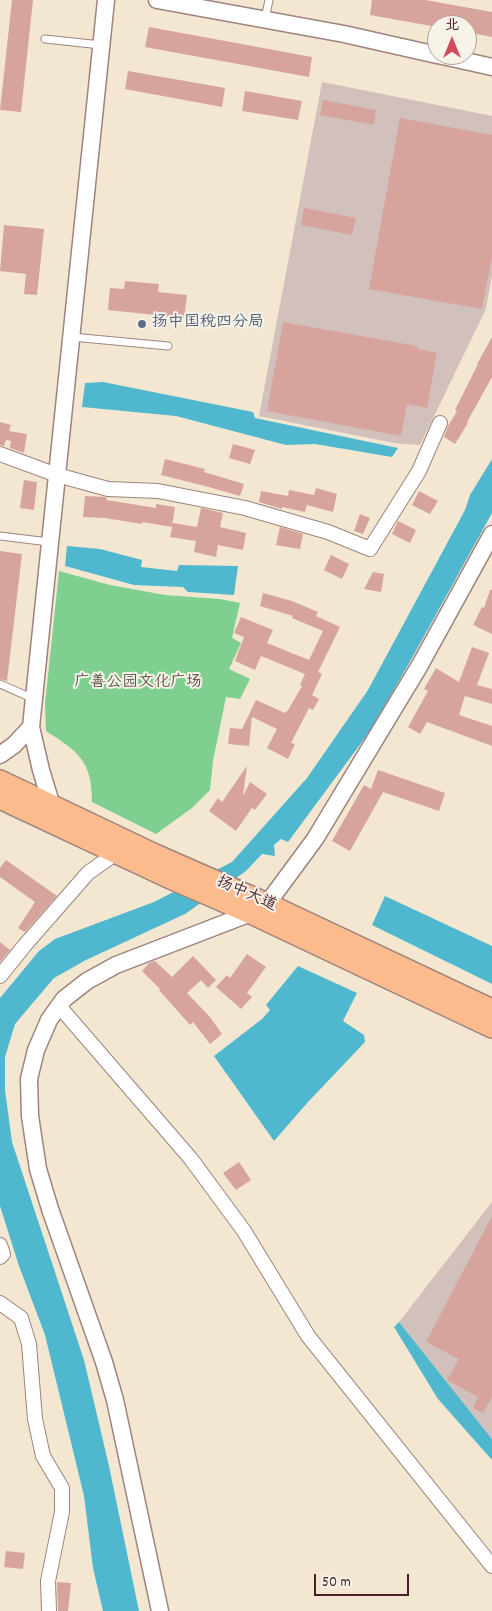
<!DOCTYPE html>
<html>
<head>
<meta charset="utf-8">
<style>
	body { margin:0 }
	#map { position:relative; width:492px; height:1611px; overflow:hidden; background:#f3e7d1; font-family:Dekko,"LXGW WenKai TC",sans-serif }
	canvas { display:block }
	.north { position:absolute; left:427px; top:15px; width:50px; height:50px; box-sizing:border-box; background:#f7f3e8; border:1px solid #b29e9c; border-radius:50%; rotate:0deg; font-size:14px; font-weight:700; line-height:20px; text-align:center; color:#4a1f2b }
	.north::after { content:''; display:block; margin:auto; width:18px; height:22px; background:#d1495b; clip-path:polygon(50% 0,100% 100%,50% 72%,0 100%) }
	.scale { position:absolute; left:314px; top:1574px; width:95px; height:22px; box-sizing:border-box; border:2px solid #4a1f2b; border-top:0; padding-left:6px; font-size:15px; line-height:18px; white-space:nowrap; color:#4a1f2b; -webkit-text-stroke:4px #f7f3e8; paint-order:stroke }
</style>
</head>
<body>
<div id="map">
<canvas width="492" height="1611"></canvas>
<div class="north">北</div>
<div class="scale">50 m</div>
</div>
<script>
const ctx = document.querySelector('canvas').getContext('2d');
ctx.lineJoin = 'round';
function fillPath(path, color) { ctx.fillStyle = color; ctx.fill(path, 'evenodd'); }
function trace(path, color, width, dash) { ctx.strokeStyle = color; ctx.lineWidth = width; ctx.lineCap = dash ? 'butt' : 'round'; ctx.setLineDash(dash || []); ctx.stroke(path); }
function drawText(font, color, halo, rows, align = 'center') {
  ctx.font = font + ' Dekko,"LXGW WenKai TC",sans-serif'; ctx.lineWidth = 4; ctx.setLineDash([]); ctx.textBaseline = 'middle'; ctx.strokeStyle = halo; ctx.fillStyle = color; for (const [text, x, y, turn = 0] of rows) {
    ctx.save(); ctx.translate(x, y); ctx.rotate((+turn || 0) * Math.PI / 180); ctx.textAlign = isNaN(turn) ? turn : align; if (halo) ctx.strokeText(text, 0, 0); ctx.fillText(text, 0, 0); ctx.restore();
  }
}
const industrial = new Path2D(`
	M322 82 492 116V275L486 309 420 445 394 443 259 416Z
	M492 1202V1439L399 1322Z`);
const green = new Path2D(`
	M59 571 110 585 165 595 220 599 240 603 232 638 241 643 229 669 250 679 240 699 226 697 213 761 210 790 192 808 156 834 92 802C92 760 78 752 46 731L45 704Z`);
const water = new Path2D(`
	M103 382 253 412 255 418 398 448 392 457 315 444 286 445 176 416 82 407 85 383Z
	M492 459V513L412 658 370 731 288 842 281 839 274 845 275 856 262 854 246 871 185 914 86 960 54 978 15 1024 5 1057V1090L12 1142 84 1360 109 1466 139 1611H103L93 1568 84 1496 45 1335 19 1266 0 1206V998L39 951 55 939 154 902 232 862 307 778 368 690 465 510 470 495Z
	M67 546 100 549 142 560 141 567 177 571 179 565 238 566 234 595 188 592 183 587 134 585 65 566Z
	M385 896 492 946V984L372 925Z
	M298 966 357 993 343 1021 364 1035 365 1042 308 1102 274 1141 214 1056 262 1019 270 1010 266 1005Z
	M399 1322 492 1439V1460L438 1399 394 1327Z`);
const building = new Path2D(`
	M12 0H33L21 112 0 110Z
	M372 0H425L492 12V37L467 32V25H437V27L370 15Z
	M149 27 312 57 309 77 145 47Z
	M128 71 225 88 222 107 125 89Z
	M245 91 302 101 298 120 242 111Z
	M323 100 376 110 374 125 320 115Z
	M400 118 492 135V256L482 309 369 289Z
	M304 208 356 218 352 235 301 225Z
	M4 225 44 229 37 295 24 294 26 274 0 271Z
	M125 281 159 284 158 292 187 295 184 318 108 310 110 288 124 289Z
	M283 322 417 346V349L437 353 427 408 407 404 401 436 267 411Z
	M492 337V377L467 422 468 423 455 444 444 437 448 426 457 411 455 410 478 364H477Z
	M0 422 11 425 9 431 27 434 24 453 10 448 11 441 6 440 4 446 0 445Z
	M233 444 255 450 250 464 229 458Z
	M165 459 205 469 204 472 244 484 240 496 205 486 161 475Z
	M24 480 37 482 34 510 20 508Z
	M316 488 337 494 333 512 307 505 305 512 282 507V509L259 502 261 491 288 496 289 490 314 495Z
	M419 491 438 501 430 514 412 505Z
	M85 496 105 497 107 498 106 500 156 508V504L175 507 172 527 142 522V524L105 518 83 517Z
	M201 508 223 513 220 527 246 533 243 550 218 545 216 557 194 552 196 541 170 537 173 523 197 527Z
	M360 514 370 518 363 534 354 531Z
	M398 521 416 530 410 543 392 534Z
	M280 527 303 534 300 549 276 545Z
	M0 551 22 554 7 681 0 679Z
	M331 555 349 564 342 579 324 570Z
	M373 572 384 574 381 592 364 589Z
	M490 590H492V634L473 625 482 607 484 608Z
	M263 593 292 601 318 612 316 616 340 627 318 672 322 674 312 695 319 699 313 710 309 708 291 743 295 744 288 759 267 748 277 729 252 717 249 746 228 744 230 728 242 729 256 700 285 713 286 711 287 712 302 686 300 685 305 674 261 656 255 670 235 661 244 637 234 633 241 617 273 630 267 643 309 660 323 631 292 618 293 616 260 606Z
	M472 647 489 653 477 685 492 689V704L465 696 459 715 492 726V746L427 722 420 734 408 727 428 691 424 689 436 668 459 682Z
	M247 766 243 796 250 782 267 794 255 810 252 808 236 831 209 811 218 798 222 802Z
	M378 770 445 793 439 811 383 792 350 851 332 841 364 785 371 789Z
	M6 860 57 896 25 932 18 928 35 902 0 877V868Z
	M0 942 10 950 0 962Z
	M247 954 266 967 247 993 252 997 241 1009 216 987 227 975 230 978Z
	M193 956 216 980 208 988 201 980 187 993 210 1017 222 1034 210 1044 193 1022 190 1025 159 990 160 989 142 971 149 963 155 961 172 977Z
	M239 1162 251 1180 236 1190 223 1173Z
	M492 1216V1397L483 1413 473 1408 478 1397 447 1380 459 1359 426 1342Z
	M6 1551 25 1553 23 1569 4 1567Z
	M57 1582 71 1583 68 1611H58Z`);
const service = new Path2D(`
	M265 19 269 0
	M45 39 101 45
	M72 337 168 346
	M0 536 49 542
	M0 684 34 699`);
const minor = new Path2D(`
	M0 454 57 475 108 489 158 491 245 508 328 532 370 549 419 471 440 423
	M0 976 25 945 88 873 116 853
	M59 1006 191 1159 244 1231 308 1336 492 1566
	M0 1245 3 1254 0 1257
	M0 1303 21 1318 29 1344 35 1419 43 1456 62 1488V1512L48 1581 49 1611`);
const tertiary = new Path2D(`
	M157 0 344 34 437 55
	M438 55 492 67
	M0 755 14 745 31 727
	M52 806 41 770 31 727 106 0
	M160 1611 115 1400 104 1362 50 1209 38 1169 30 1116 29 1079 36 1050 49 1020 64 999 87 981 116 965 251 913 267 904 315 839 420 665 492 534`);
const primary = new Path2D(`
	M0 781 153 854 267 904 492 1010
	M0 798 166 876 251 913 492 1027`);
const markers = [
	[142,324,5,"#5c6f8a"]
];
const serviceNames = [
	["扬中国税四分局",152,324]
];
const parkNames = [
	["广善公园文化广场",138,684]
];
const streetNames = [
	["扬中大道",246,895,24]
];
fillPath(industrial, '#d1c0bc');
fillPath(green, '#7fcf90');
fillPath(water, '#50b8ce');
fillPath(building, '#d6a49c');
trace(service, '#9e837e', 9);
trace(minor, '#9e837e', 16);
trace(tertiary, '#9e837e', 19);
trace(primary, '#9e837e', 24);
trace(service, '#fff', 7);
trace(minor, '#fff', 14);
trace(tertiary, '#fff', 16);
trace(primary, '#fbbb8d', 21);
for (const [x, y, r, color] of markers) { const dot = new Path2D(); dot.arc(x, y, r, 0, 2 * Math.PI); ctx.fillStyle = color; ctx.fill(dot); trace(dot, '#f7f3e8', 2); }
drawText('16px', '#4e5e75', '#f7f3e8', serviceNames, 'left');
drawText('16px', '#5a5449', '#f7f3e8', parkNames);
drawText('16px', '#4a1f2b', '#f7f3e8', streetNames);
</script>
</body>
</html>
